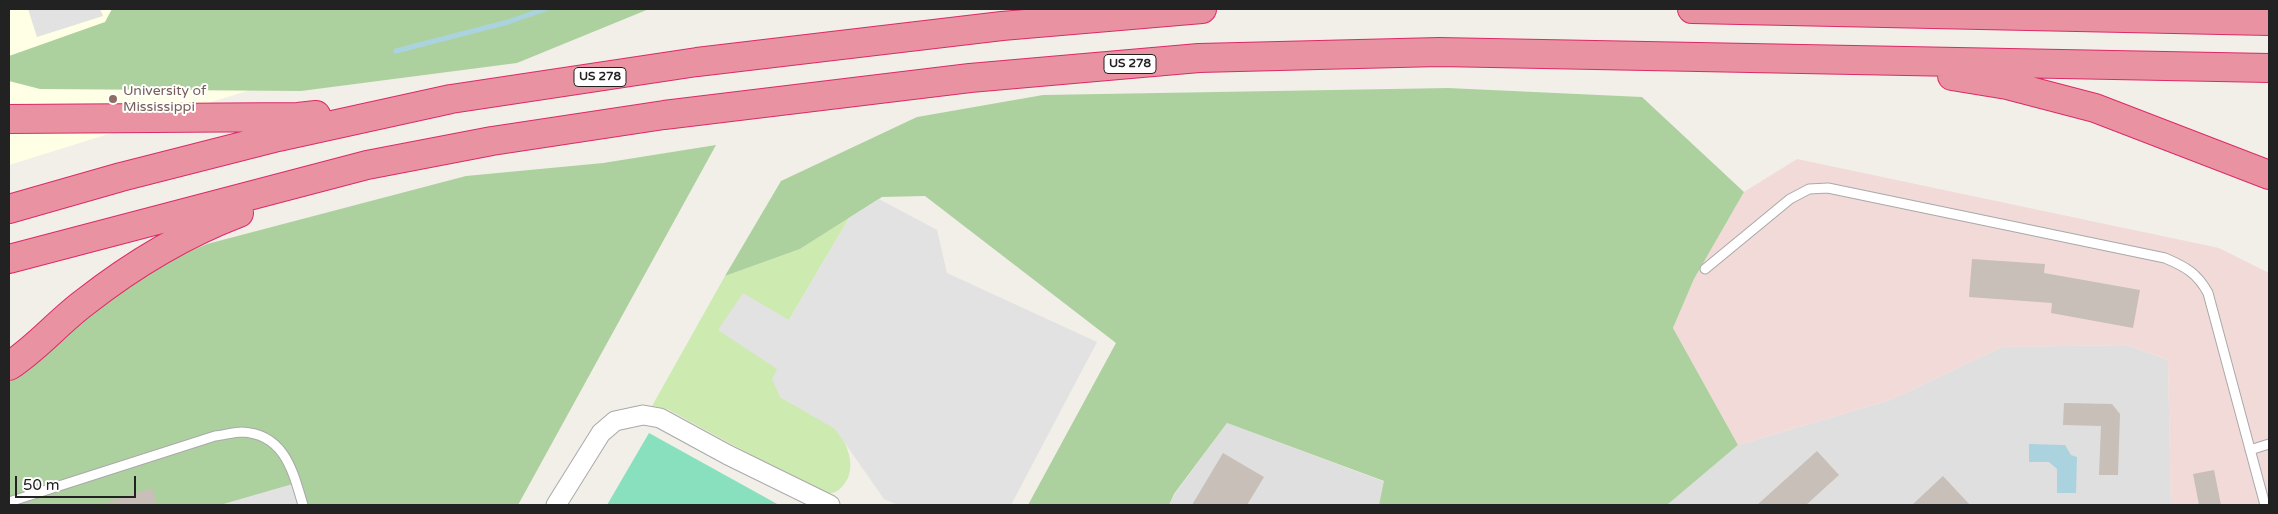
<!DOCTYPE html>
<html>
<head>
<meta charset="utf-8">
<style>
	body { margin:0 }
	#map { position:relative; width:2278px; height:514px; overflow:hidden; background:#f2efe9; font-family:"Varela Round",sans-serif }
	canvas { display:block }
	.frame { position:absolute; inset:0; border:10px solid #222; pointer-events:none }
	.scale { position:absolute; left:15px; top:476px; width:121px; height:22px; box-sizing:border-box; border:2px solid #222; border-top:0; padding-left:6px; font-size:15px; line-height:18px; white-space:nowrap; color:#222; -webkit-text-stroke:4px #fff; paint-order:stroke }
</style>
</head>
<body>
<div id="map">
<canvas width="2278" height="514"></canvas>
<div class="frame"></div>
<div class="scale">50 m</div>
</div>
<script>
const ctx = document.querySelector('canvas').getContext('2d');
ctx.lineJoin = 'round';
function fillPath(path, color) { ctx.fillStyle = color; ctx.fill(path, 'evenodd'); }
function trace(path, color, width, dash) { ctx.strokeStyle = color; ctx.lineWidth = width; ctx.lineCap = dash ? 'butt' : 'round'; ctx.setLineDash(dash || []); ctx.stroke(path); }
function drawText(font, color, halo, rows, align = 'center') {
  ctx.font = font + ' "Varela Round",sans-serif'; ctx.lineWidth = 4; ctx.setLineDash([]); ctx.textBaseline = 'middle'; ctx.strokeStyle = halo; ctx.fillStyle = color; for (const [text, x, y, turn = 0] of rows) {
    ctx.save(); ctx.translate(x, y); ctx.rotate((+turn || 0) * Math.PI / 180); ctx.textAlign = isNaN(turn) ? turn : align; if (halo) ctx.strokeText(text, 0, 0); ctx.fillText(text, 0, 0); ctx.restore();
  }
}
const residential = new Path2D(`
	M2127 345 2168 360 2171 505H1667L1738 445 1890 400 2002 347Z
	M1227 423 1385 482 1379 505H1169L1174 495Z`);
const commercial = new Path2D(`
	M1797 159 2219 248 2269 273V505H2171L2168 360 2127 345 2002 347 1890 400 1738 445 1673 328 1694 279 1744 192Z`);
const education = new Path2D(`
	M9 9H510L9 165Z`);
const grass = new Path2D(`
	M849 218 789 320 777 369 780 397C797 407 819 416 834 428 846 439 855 462 848 478 842 489 837 493 824 495L667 409 652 406 725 276 800 249Z`);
const forest = new Path2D(`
	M112 9H649L517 63 301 91 40 89 9 81V56L105 22Z
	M1448 88 1642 97 1744 192 1694 279 1673 328 1738 445 1667 505H1379L1384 481 1227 423 1174 494 1169 505H1028L1116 343 925 196 882 197 800 249 725 276 781 181 917 117 1043 95Z
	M716 145 518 505H9V382L26 370 116 284 207 244 466 176 603 163Z`);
const pitch = new Path2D(`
	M649 433 779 505H607Z`);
const parking = new Path2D(`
	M28 9H100L103 16 37 37Z
	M879 199 937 230 947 273 1097 342 1011 505H898L884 499 835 429 780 397 772 379 777 369 718 330 743 293 789 320 849 218Z
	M296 483 303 505H220Z`);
const water = new Path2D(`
	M2029 444 2065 445 2071 455 2077 457 2076 493H2057V469L2049 462H2029Z`);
const stream = new Path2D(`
	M396 51 508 22 545 9`);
const building = new Path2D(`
	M1972 259 2045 264 2044 273 2140 290 2133 328 2051 313 2052 303 1969 297Z
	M2064 403 2112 404 2120 414 2118 475H2099L2101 426 2063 425Z
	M1817 451 1839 475 1806 505H1757Z
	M1223 453 1264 477 1247 505H1192Z
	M2214 470 2221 505H2199L2193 474Z
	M1943 476 1970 505H1912Z
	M152 488 157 505H108V502Z`);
const lane = new Path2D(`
	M1705 269 1790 199 1809 189 1828 188 2165 258C2186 267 2197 273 2208 293L2265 505
	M2250 450 2269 444
	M9 502 215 436C224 435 234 432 242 432 285 434 293 472 303 505`);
const street = new Path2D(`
	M556 505 601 433 615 421 643 415 660 418 728 455 830 505`);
const highway = new Path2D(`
	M1692 9 2269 21
	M1952 76 2007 85 2095 108 2269 175
	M9 119 298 117 316 115
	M9 209 121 177 278 137 451 99 697 62 1002 26 1202 9
	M9 259 367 165 492 141 664 115 970 78 1199 58 1439 52 2269 68
	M9 366C37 348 58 322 85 302 131 266 184 234 239 213`);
const markers = [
	[113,99,5,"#8d6e63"]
];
const shields = [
	[1130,64,52],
	[600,77,52]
];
const shieldNames = [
	["US 278",1130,64],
	["US 278",600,77]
];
const educationNames = [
	["University of",123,91],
	["Mississippi",123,107]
];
fillPath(residential, '#e0dfdf');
fillPath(commercial, '#f2dad9');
fillPath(education, '#ffffe5');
fillPath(grass, '#cdebb0');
fillPath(forest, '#add19e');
fillPath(pitch, '#88e0be');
fillPath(parking, '#e2e2e2');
fillPath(water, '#aad3df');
trace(stream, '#aad3df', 5);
fillPath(building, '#c7bfb8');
trace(lane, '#a9a9a9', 11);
trace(street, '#a9a9a9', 21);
trace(highway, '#dc2a67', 30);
trace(lane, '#fff', 9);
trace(street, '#fff', 19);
trace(highway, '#e892a2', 28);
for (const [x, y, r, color] of markers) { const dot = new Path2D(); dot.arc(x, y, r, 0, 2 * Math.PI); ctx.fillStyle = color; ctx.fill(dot); trace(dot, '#fff', 2); }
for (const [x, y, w] of shields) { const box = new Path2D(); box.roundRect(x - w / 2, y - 9.5, w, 19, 4); ctx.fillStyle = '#fff'; ctx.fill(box); trace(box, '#222', 1); }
drawText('bold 12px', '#222', null, shieldNames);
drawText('14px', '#785e54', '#fff', educationNames, 'left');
</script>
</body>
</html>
